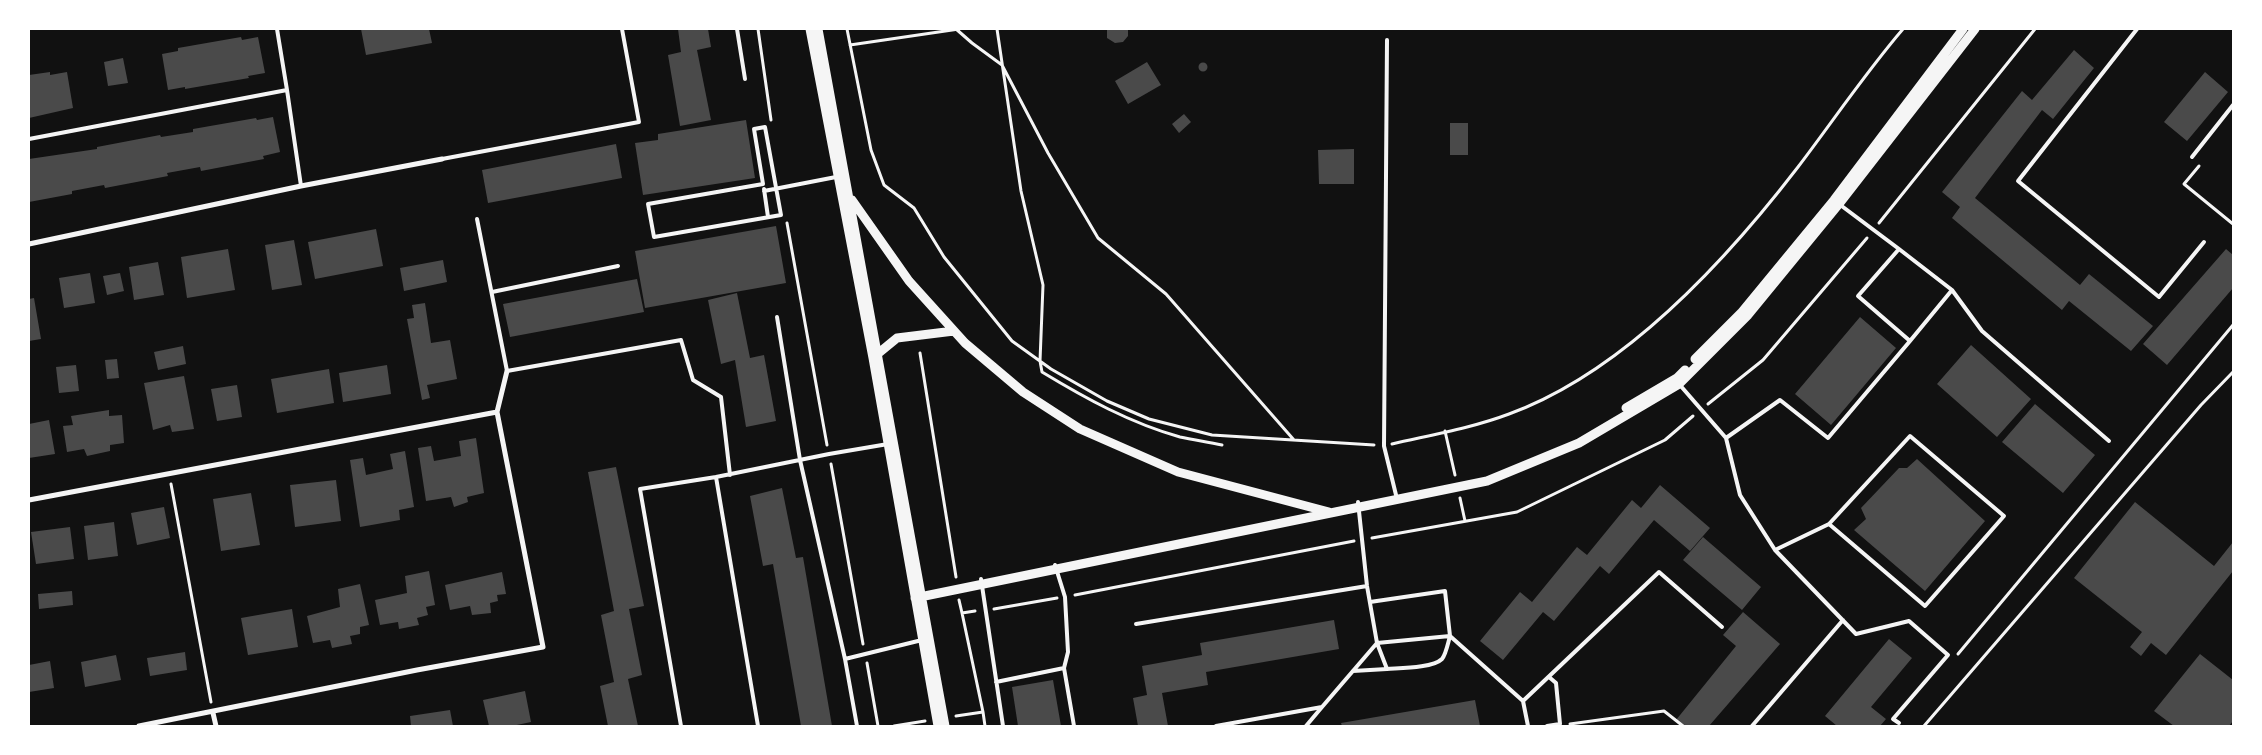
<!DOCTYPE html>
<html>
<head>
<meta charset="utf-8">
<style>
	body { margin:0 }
	#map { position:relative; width:2262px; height:755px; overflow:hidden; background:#111; font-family:"Golos Text",sans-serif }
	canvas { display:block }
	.frame { position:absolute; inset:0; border:30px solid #fff; pointer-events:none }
</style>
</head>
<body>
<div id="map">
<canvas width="2262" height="755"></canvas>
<div class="frame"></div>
</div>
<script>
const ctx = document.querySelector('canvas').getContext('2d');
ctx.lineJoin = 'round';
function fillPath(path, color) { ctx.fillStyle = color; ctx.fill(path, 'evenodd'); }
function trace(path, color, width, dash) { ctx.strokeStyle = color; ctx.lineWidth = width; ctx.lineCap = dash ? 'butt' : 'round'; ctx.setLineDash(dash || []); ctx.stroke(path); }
const building = new Path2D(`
	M361 29H429L432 43 366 55Z
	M678 29H708L711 47 697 50 711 120 680 126 668 55 681 52Z
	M1107 29H1128V36L1123 42 1115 43 1107 38Z
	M241 37 242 40 258 37 265 73 248 76 249 78 185 89V87L168 90 162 54 178 51V48Z
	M2074 50 2094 68 2053 119 2042 110 1975 198 2080 285 2089 274 2153 326 2131 351 2069 301 2062 310 1952 218 1960 207 1942 192 2022 91 2032 100Z
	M123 58 128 83 108 86 104 62Z
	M1147 62 1161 85 1128 104 1115 81Z
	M1198.5 67a4.5 4.5 0 1 1 9 0a4.5 4.5 0 1 1-9 0Z
	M50 72V75L67 72 73 108 29 118V75Z
	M2205 72 2228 92 2187 141 2164 122Z
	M1184 114 1191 122 1179 133 1172 124Z
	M273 117 280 152 263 156 264 159 201 171 200 167 167 173 168 176 105 188 104 185 72 191V194L29 202V159L97 149V147L160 135 161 137 193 132V129L256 118 257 120Z
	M746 120 755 178 643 195 635 143 658 140V134Z
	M1450 123H1468V155H1450Z
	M616 144 622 178 488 203 482 170Z
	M1354 149V184H1319L1318 150Z
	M776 226 786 283 645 308 635 251Z
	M376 229 383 266 315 279 308 242Z
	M294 240 302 285 272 290 265 245Z
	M228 249 235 290 187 298 181 257Z
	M2226 249 2233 255V288L2167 365 2143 344Z
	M443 260 447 282 404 291 400 268Z
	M158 262 164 295 134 300 129 267Z
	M90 273 95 303 64 308 59 278Z
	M120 273 124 291 107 295 103 276Z
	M637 279 644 312 510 337 503 304Z
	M737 293 750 358 764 355 776 421 746 427 735 360 721 364 708 300Z
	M34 298 41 339 29 341V299Z
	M425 303 431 343 450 340 457 379 427 385 430 398 422 400 407 319 414 318 412 305Z
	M1860 317 1896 348 1831 425 1795 394Z
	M1971 345 2031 399 1997 437 1937 384Z
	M183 346 186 364 158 370 154 352Z
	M117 359 119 378 107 379 105 360Z
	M76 365 79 391 59 393 56 367Z
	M387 365 391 394 343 402 339 373Z
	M329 369 334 403 277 413 271 379Z
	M184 376 194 429 172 432 170 425 153 430 144 383Z
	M237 385 242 417 217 421 211 389Z
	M2035 404 2095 455 2063 493 2002 442Z
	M109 410V416L122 415 124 443 110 445V451L87 456 84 449 67 452 63 426 73 425 71 416Z
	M49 420 55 454 29 458V424Z
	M476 438 484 493 467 497 468 502 454 507 451 497 426 501 418 448 431 446 434 461 461 456 459 441Z
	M405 451 414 507 399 510 400 520 360 527 350 460 363 458 366 475 393 469 390 454Z
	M1917 459 1985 521 1925 591 1854 530 1866 519 1861 508 1899 468H1907Z
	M616 467 644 606 629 609 642 675 628 679 638 726H608L600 686 614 682 601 615 614 611 588 472Z
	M336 480 341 521 295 527 290 485Z
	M1660 485 1710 528 1690 551 1654 520 1609 574 1600 566 1554 621 1543 612 1503 660 1480 641 1520 592 1532 602 1577 547 1587 555 1632 500 1641 508Z
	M782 488 796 558 803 557 832 726H801L773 564 763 566 750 496Z
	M251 493 260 545 221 551 213 499Z
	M2135 502 2214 566 2233 542V571L2166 655 2151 643 2141 656 2130 647 2142 632 2074 578Z
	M164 507 170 538 137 545 131 513Z
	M114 522 118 556 88 560 84 526Z
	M70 527 74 559 36 564 31 532Z
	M1703 537 1761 587 1742 610 1683 560Z
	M429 571 435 605 426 607 428 615 417 618 419 625 399 629 398 622 380 625 375 600 407 593 405 576Z
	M502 572 506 594 497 595 498 601 490 603 491 613 472 615 470 606 450 610 445 585Z
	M360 584 369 625 360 627V634L350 636 352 644 332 648 330 640 313 643 307 616 340 607 338 589Z
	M72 591 73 605 39 609 38 594Z
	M292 609 298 647 248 655 241 618Z
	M1743 612 1780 644 1709 726H1684L1676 720 1736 646 1723 635Z
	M1334 620 1339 649 1206 672 1208 685 1162 693 1168 726H1138L1133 698 1147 695 1142 666 1202 655 1200 643Z
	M1889 639 1912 658 1871 707 1886 719 1880 726H1837L1825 716Z
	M185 652 187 670 150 676 147 658Z
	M2200 654 2233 680V721L2229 726H2174L2154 711Z
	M116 655 121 680 85 687 81 662Z
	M50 661 54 688 29 692V665Z
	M1053 680 1061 726H1018L1012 687Z
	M525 691 531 722 512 726H489L483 700Z
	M1475 700 1480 726H1342L1341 723Z
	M450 710 453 726H411L410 716Z`);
const path = new Path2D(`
	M758 29 771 120
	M847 29 871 150 884 185 914 208 944 257 1012 341 1051 369 1107 401 1149 419 1212 435 1374 445
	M956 29 972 43 1002 65 1048 153 1098 238 1166 294 1294 440
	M997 29 1021 191 1043 285 1040 361 1042 372C1085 398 1130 423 1180 437 1194 440 1208 442 1222 445
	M850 45 959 29
	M2199 166 2184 184 2233 224
	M787 223 827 445
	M1879 223 2035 29
	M920 353 956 577
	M1708 404 1763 360 1867 238
	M1445 431 1455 475
	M1392 444C1431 435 1472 428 1509 414 1624 372 1725 262 1798 167 1833 121 1866 72 1903 29
	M831 464 863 644
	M171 484 211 702
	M1460 498 1465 521
	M1372 538 1517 512 1665 440 1693 416
	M1075 595 1354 541
	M959 600 962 613 975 611
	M994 609 1057 598
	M1958 654 2233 325
	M867 663 878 726
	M983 712 985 726
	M956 716 983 712 962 613
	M1570 724 1664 711 1683 726
	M894 726 925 721
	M1924 726 2201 405 2233 372`);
const service = new Path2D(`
	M737 29 745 79
	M2137 29 2018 181 2159 297 2204 242
	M1387 40 1384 446 1397 499
	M287 90 301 186
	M765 127 781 215 654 237 648 204 763 184 754 129Z
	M29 139 287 90 277 29
	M2192 157 2233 105
	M442 159 639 122 622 29
	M764 189 768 217
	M764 191 836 177
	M477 219 507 371 681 340 693 380 721 397 730 475
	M1899 249 1952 290 1910 341
	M1952 290 1982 331 2109 441
	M492 292 618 266
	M777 317 800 460 845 659 922 640
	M1679 384 1726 438 1740 495 1775 550 1856 634 1909 621 1948 655 1893 719 1899 723
	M1726 438 1780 400 1828 438 1910 341 1858 296 1899 249 1839 204
	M1775 550 1829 524 1925 606 2004 516 1910 436 1829 524
	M1055 565 1065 597 1068 652 1064 668 1074 726
	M981 579 1003 726
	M1370 602 1445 591 1450 636 1377 643 1387 669C1400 668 1433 668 1442 659 1446 654 1448 643 1450 636L1523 701 1659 572 1722 627
	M1136 624 1367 586
	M845 659 857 726
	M1353 671 1387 669
	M996 682 1064 668
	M1523 701 1528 726
	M681 726 640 489 716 477
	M758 726 716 477 829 454 888 444
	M1216 726 1322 707 1377 643 1367 586 1358 502
	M1306 726 1322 707
	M1547 726 1560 724 1556 683 1549 677
	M1752 726 1843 620`);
const minor = new Path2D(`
	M29 244 301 186 442 159
	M29 500 497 412
	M213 713 216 726
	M139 726 417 670 543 647 497 412 507 371`);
const tertiary = new Path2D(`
	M810 29 873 358 938 726
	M818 29 945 726
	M852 200 909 281 965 343 1023 392 1080 429 1178 472 1329 512
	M875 356 897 338 954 331
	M1695 359 1741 313 1834 200 1963 29
	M1626 408 1677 378 1685 370
	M915 598 1487 481 1579 443 1679 384 1748 315 1839 204 1975 29`);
fillPath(building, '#4a4a4a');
trace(path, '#f5f5f5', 3);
trace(service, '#f5f5f5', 4);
trace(minor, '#f5f5f5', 5);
trace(tertiary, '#f5f5f5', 9);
</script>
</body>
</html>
